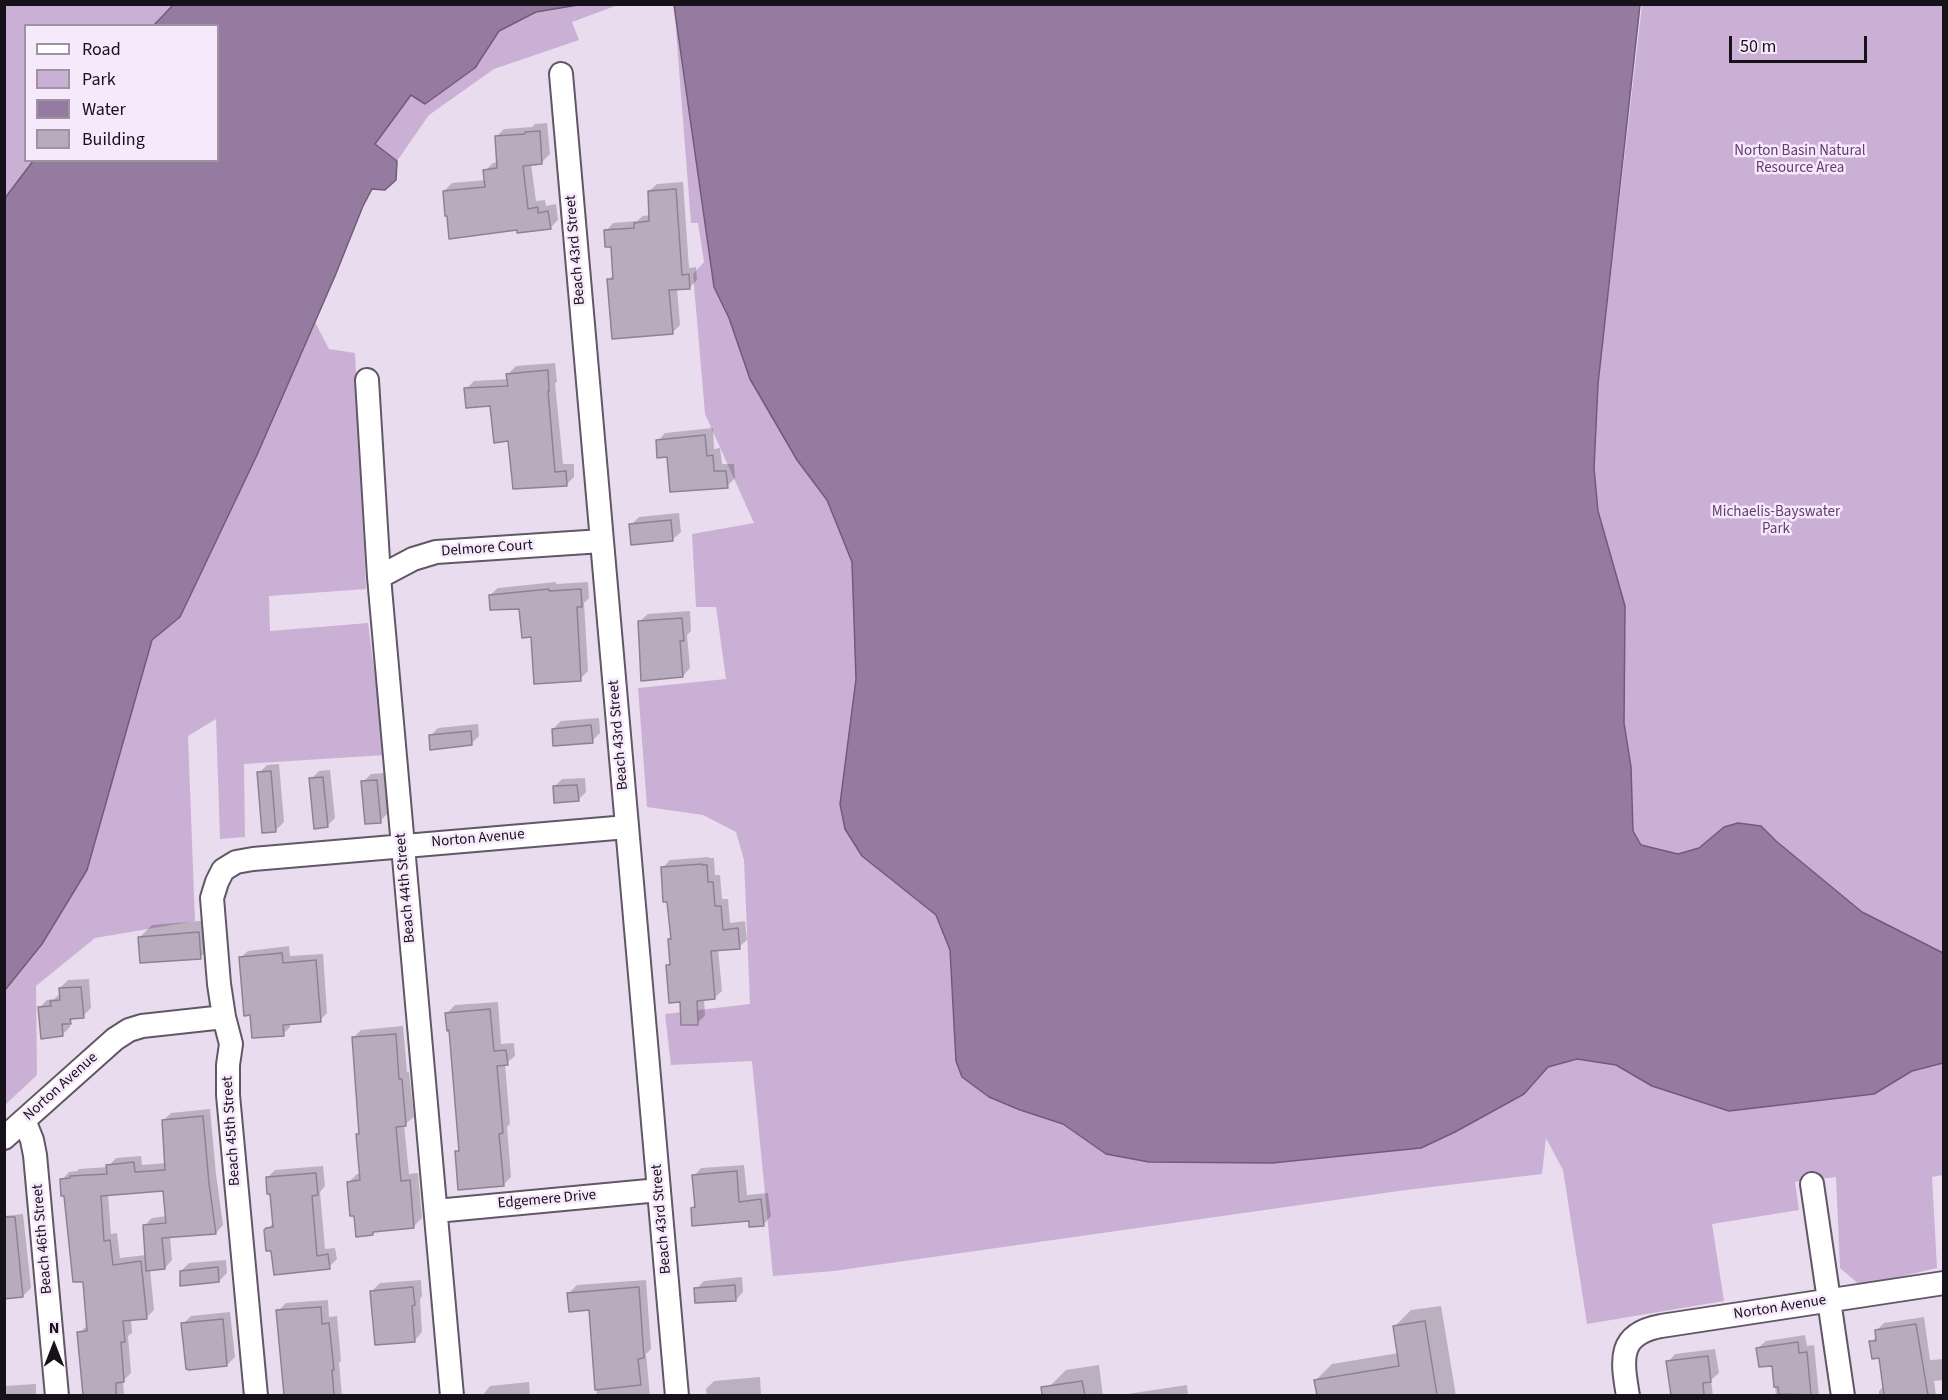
<!DOCTYPE html>
<html>
<head>
<meta charset="utf-8">
<style>
	body { margin:0 }
	#map { position:relative; width:1948px; height:1400px; overflow:hidden; background:#e9dcef; font-family:"Source Sans 3",sans-serif }
	canvas { display:block }
	.frame { position:absolute; inset:0; border:6px solid #171219; pointer-events:none }
	.legend { position:absolute; left:24px; top:24px; width:195px; height:138px; box-sizing:border-box; background:#f7e9fc; border:2px solid #9d93a1; margin:0; padding:8px 10px; list-style:none; font-size:18px; color:#171219 }
	.legend li { display:flex; align-items:center; gap:12px; height:30px }
	.legend b { width:30px; border:2px solid #9d93a1 }
	.north { position:absolute; left:24px; top:1316px; width:60px; height:60px; -webkit-text-stroke:4px #f7e9fc; paint-order:stroke; rotate:0deg; font-size:16px; font-weight:700; line-height:24px; text-align:center; color:#171219 }
	.north::after { content:''; display:block; margin:auto; width:21px; height:27px; background:#171219; clip-path:polygon(50% 0,100% 100%,50% 72%,0 100%) }
	.scale { position:absolute; left:1729px; top:36px; width:138px; height:27px; box-sizing:border-box; border:3px solid #171219; border-top:0; padding-left:8px; font-size:18px; line-height:21px; white-space:nowrap; color:#171219; -webkit-text-stroke:4px #f7e9fc; paint-order:stroke }
</style>
</head>
<body>
<div id="map">
<canvas width="1948" height="1400"></canvas>
<div class="frame"></div>
<ul class="legend">
<li><b style="height:8px;background:#fff"></b>Road</li>
<li><b style="height:16px;background:#cbb0d5"></b>Park</li>
<li><b style="height:16px;background:#967ba0"></b>Water</li>
<li><b style="height:16px;background:#b8abbd"></b>Building</li>
</ul>
<div class="north">N</div>
<div class="scale">50 m</div>
</div>
<script>
const ctx = document.querySelector('canvas').getContext('2d');
ctx.lineJoin = 'round';
function fillPath(path, color) { ctx.fillStyle = color; ctx.fill(path, 'evenodd'); }
function trace(path, color, width, dash) { ctx.strokeStyle = color; ctx.lineWidth = width; ctx.lineCap = dash ? 'butt' : 'round'; ctx.setLineDash(dash || []); ctx.stroke(path); }
function drawText(font, color, halo, rows, align = 'center') {
  ctx.font = font + ' "Source Sans 3",sans-serif'; ctx.lineWidth = 5; ctx.setLineDash([]); ctx.textBaseline = 'middle'; ctx.strokeStyle = halo; ctx.fillStyle = color; for (const [text, x, y, turn = 0] of rows) {
    ctx.save(); ctx.translate(x, y); ctx.rotate((+turn || 0) * Math.PI / 180); ctx.textAlign = isNaN(turn) ? turn : align; if (halo) ctx.strokeText(text, 0, 0); ctx.fillText(text, 0, 0); ctx.restore();
  }
}
const green = new Path2D(`
	M4 5H173L154 25 26 26V160L33 161 5 198Z
	M578 5H618L572 22 579 40 494 69 429 115 397 161 374 144 411 95 425 104 475 69 499 31 536 12Z
	M674 5 714 287 797 460 827 500 852 562 856 679 840 804 845 829 862 856 936 915 950 950 956 1061 962 1077 989 1097 1020 1111 1063 1124 1106 1154 1524 1094 1548 1067 1577 1059 1616 1065 1652 1086 1729 1111 1874 1094 1912 1071 1943 1063V1175L1932 1177 1937 1268 1861 1286 1840 1268 1836 1177 1795 1182 1799 1210 1712 1224 1724 1301 1587 1324 1563 1170 1546 1138 1542 1174 1406 1190 834 1271 773 1276 752 1061 671 1065 665 1014 750 1004 744 860 736 832 703 815 647 807 638 688 726 679 716 607H696L692 534 754 523 705 414 693 274 704 262 698 223H691Z
	M1642 5H1943V953L1862 912 1776 841 1761 826 1724 827 1699 848 1678 854 1641 845 1633 831 1631 767 1624 723 1625 606 1598 511 1594 468 1598 384Z
	M315 322 329 349 355 353 366 589 269 596 270 631 368 623 385 755 244 764 245 837 220 839 216 719 188 736 195 921 95 938 36 986 37 1075 5 1105V990L42 944 87 870 152 640 180 617 257 455Z`);
const water = new Path2D(`
	M173 5H578L536 12 499 31 475 68 425 104 411 95 375 144 397 161 396 180 385 190 372 189 363 206 335 276 257 455 180 617 152 640 87 870 42 944 5 990V198L33 161 218 160V26L154 25Z
	M674 5H1640L1598 384 1594 468 1598 511 1625 606 1624 723 1631 767 1633 831 1641 845 1678 854 1699 848 1724 827 1738 823 1761 826 1776 841 1862 912 1943 953V1063L1912 1071 1874 1094 1729 1111 1652 1086 1616 1065 1577 1059 1548 1067 1524 1094 1455 1132 1421 1148 1272 1163 1149 1162 1106 1154 1063 1124 1020 1110 989 1097 962 1077 956 1061 950 950 936 915 862 856 845 829 840 804 856 679 852 562 827 500 797 460 750 379 729 318 714 287Z`);
const shadow = new Path2D(`
	M547 123 550 154 542 162 531 163 536 201 545 200 546 206 556 204 558 220 550 228 518 229 444 191 452 183 486 180 485 171 493 163 498 162 496 137 504 129 532 127 535 124Z
	M683 182 689 268 696 267 697 280 690 287 677 288 680 325 673 332 608 280 614 274 612 245 606 231 613 223 637 221 643 216 651 215 649 191 657 184Z
	M555 363 557 382 555 383 563 464H574V477L566 485 509 440 492 405 466 389 474 381 508 379V374L516 366Z
	M713 428 714 449 720 448 722 464H734L735 478 727 486 668 455 658 441 665 433Z
	M679 513 681 532 673 539 631 525 639 517Z
	M556 582V584L588 582 589 598 584 603 588 671 580 679 532 635 521 607 490 595 498 588Z
	M690 611 691 631 687 635 690 668 683 676 640 621 648 614Z
	M599 718 600 733 592 741 553 729 561 721Z
	M478 724 479 736 471 744 430 736 438 728Z
	M279 764 284 822 276 830 259 773 267 765Z
	M330 770 335 818 327 826 311 779 319 771Z
	M385 773 388 813 380 821 363 782 371 774Z
	M585 778 586 792 578 800 554 787 562 779Z
	M709 857V858H714L715 875H720L722 899H728L730 923 745 921 747 940 739 947 718 949 722 991 714 998 704 999 705 1016 697 1023 682 1001 667 966 672 961 670 939 672 937 663 867 670 860Z
	M211 920 213 945 200 957 140 937 152 925Z
	M289 946 290 956 323 954 327 1013 320 1020 290 1023V1027L283 1034 252 1014 240 958 248 951Z
	M89 979 91 1008 83 1016 75 1017 70 1022V1027L62 1035 39 1008 47 1000 54 999 61 993 60 988 68 980Z
	M498 1002 501 1044 514 1043 515 1056 505 1064 510 1124 507 1127 511 1177 503 1185 456 1152 460 1148 450 1029 447 1013 455 1005Z
	M403 1026 407 1072H409L414 1117 404 1125 409 1174 418 1173 422 1218 414 1226 376 1230 373 1233 349 1182 357 1174H361L357 1135 360 1132 353 1038 361 1030Z
	M210 1109 216 1174 223 1225 216 1233 170 1236 172 1260 165 1268 150 1269 154 1310 146 1318 131 1319 132 1333 128 1336 131 1373 123 1381 124 1396H85L79 1333 88 1325 84 1280 62 1180 69 1172 77 1171 79 1169 108 1167 116 1158 141 1156 142 1165 166 1163 163 1121 171 1113ZM165 1189 167 1216 152 1218 144 1226 146 1255 120 1258 117 1233 111 1234 108 1194Z
	M744 1165 747 1195 768 1193 771 1216 764 1224 692 1208 696 1204 694 1176 701 1168Z
	M323 1166 325 1186 320 1192 325 1249 335 1248 337 1259 329 1267 273 1249 266 1231 274 1222 272 1192 267 1178 275 1170Z
	M23 1214 31 1288 23 1296 4 1297V1216Z
	M226 1260 227 1273 219 1281 181 1271 189 1263Z
	M742 1277 743 1292 736 1300 696 1289 704 1281Z
	M421 1280 422 1296 420 1299 422 1332 415 1340 372 1291 380 1283Z
	M646 1280 651 1349 646 1354 650 1396H597L590 1308 569 1293 577 1285Z
	M328 1300 329 1317 337 1316 341 1361 339 1363 342 1396H285L278 1311 286 1303Z
	M1441 1306 1456 1396H1318L1316 1380 1332 1364 1399 1353 1394 1327 1411 1310Z
	M230 1312 235 1357 227 1365 183 1324 191 1316Z
	M1924 1317 1930 1360 1944 1359V1380L1934 1381 1936 1396H1879V1391L1884 1386 1880 1356 1871 1342 1877 1336 1876 1331 1884 1323Z
	M1805 1335 1807 1346 1814 1345 1819 1396H1776L1773 1364 1758 1348 1766 1341Z
	M1715 1349 1719 1373 1711 1380 1713 1396H1667L1671 1392 1668 1362 1675 1354Z
	M1099 1365 1103 1396H1052L1050 1386 1066 1370Z
	M760 1377 761 1396H707L706 1389 714 1381Z
	M529 1382 530 1396H482L490 1386Z
	M36 1384V1396H4V1386Z
	M1187 1385 1188 1396H1114Z`);
const building = new Path2D(`
	M540 131 542 164 523 166 528 209 538 207V213L548 211 551 229 517 233V230L449 239 447 216H445L443 191 485 187 483 170 497 168 495 136 525 134V132Z
	M676 189 682 275 689 274 690 289 669 290 673 334 612 339 607 279H613L611 247H605L604 230 634 228V223L649 221 648 191Z
	M548 370 549 391H548L555 472 566 471 567 486 513 489 508 441 494 443 490 406 466 408 464 388 508 386 506 374Z
	M705 435 707 456 713 455 714 471H726L728 488 670 492 667 457 657 458 656 440Z
	M671 520 673 541 631 545 629 524Z
	M549 589V591L581 589 582 607H577L581 681 534 684 531 637 522 638 519 609 490 610 489 595Z
	M682 618 684 641H680L683 677 641 681 638 621Z
	M591 725 593 743 553 746 552 729Z
	M471 731 472 745 430 750 429 735Z
	M271 771 276 832 262 833 257 772Z
	M323 777 328 827 314 829 309 778Z
	M377 780 381 823 365 824 361 781Z
	M577 785 579 801 554 803 553 786Z
	M702 864V865H707L708 882H713L715 906H721L723 930 738 928 740 949 711 951 715 999 697 1001 698 1025H681L680 1002 669 1003 666 965H670L668 939H671L667 902H663L661 867Z
	M199 932 201 959 140 963 138 937Z
	M282 953 283 963 316 960 321 1022 283 1025 284 1036 252 1038 250 1015 244 1016 239 957Z
	M81 987 84 1018 70 1019 71 1024H62L63 1036 41 1039 38 1007 51 1006 50 1001 60 1000 59 988Z
	M490 1009 494 1051 506 1050 508 1065 497 1066 503 1133 499 1134 504 1186 458 1190 455 1151H459L449 1030 447 1031 445 1013Z
	M396 1034 399 1079H402L406 1126 396 1127 401 1181 410 1180 414 1228 373 1232V1235L356 1237 354 1216H350L347 1182 360 1180 356 1134H359L352 1037Z
	M203 1116 209 1183 216 1234 162 1238 165 1269 146 1271 143 1225 166 1223 163 1191 101 1196 104 1241 110 1240 113 1265 141 1261 147 1319 123 1321 125 1342H121L124 1382 116 1383V1395H83L77 1332 87 1331 83 1282H73L64 1196H61L60 1179 70 1178V1176L107 1174 106 1165 134 1162 135 1172 165 1170 162 1120Z
	M737 1171 739 1202 761 1199 764 1226 749 1227V1221L692 1226 691 1208 695 1207 692 1175Z
	M316 1173 318 1195 312 1196 317 1256 328 1254 330 1269 274 1275 271 1251H266L264 1230 266 1228 273 1227 270 1194H267L266 1177Z
	M4 1217H15L23 1297 4 1299Z
	M218 1267 219 1282 180 1286V1271Z
	M735 1285 736 1301 695 1303 694 1288Z
	M413 1287 415 1305 412 1306 415 1342 375 1345 370 1291Z
	M639 1287 644 1358 638 1359 641 1385 595 1390 589 1310 569 1312 567 1293Z
	M321 1307 322 1324 329 1323 334 1370H332L334 1395H284L276 1310Z
	M223 1319 227 1366 189 1370 186 1369 181 1323Z
	M1425 1321 1437 1395H1317L1314 1380 1399 1366 1393 1326Z
	M1916 1324 1928 1395H1884L1879 1358 1872 1359 1869 1341H1876L1875 1330Z
	M1798 1342 1799 1353 1807 1352 1811 1395 1779 1394 1778 1387H1774L1772 1366 1759 1367 1756 1348Z
	M1708 1356 1711 1382 1703 1383 1704 1395H1671L1666 1361Z
	M1082 1381 1085 1395H1042L1041 1387Z`);
const minor = new Path2D(`
	M561 74 677 1396
	M367 380 379 577 452 1396
	M379 577 413 559 436 552 602 541
	M24 1120 32 1140 35 1155 57 1396
	M4 1138 115 1039 129 1030 142 1026 224 1017
	M1812 1184 1843 1396
	M436 1211 659 1190
	M256 1396 228 1095V1065L231 1044 224 1017 219 984 212 898 217 882 223 870 236 862 253 859 627 827
	M1628 1396C1622 1360 1617 1334 1661 1326L1944 1283`);
const parkNames = [
	["Norton Basin Natural",1800,152],
	["Resource Area",1800,169],
	["Michaelis-Bayswater",1776,513],
	["Park",1776,530]
];
const streetNames = [
	["Beach 43rd Street",576,250,-95],
	["Delmore Court",487,549,-4],
	["Beach 43rd Street",619,735,-95],
	["Norton Avenue",478,839,-5],
	["Beach 44th Street",406,888,-95],
	["Norton Avenue",61,1087,-42],
	["Beach 45th Street",232,1131,-94],
	["Edgemere Drive",547,1200,-5],
	["Beach 43rd Street",662,1219,-95],
	["Beach 46th Street",43,1239,-95],
	["Norton Avenue",1780,1308,-9]
];
fillPath(green, '#cbb0d5');
fillPath(water, '#967ba0');
trace(water, '#705c78', 1.5);
fillPath(shadow, '#0003');
fillPath(building, '#b8abbd');
trace(building, '#8e8193', 1.5);
trace(minor, '#625767', 26);
trace(minor, '#fff', 22);
drawText('15px', '#623c6f', '#f7e9fc', parkNames);
drawText('15px', '#171219', '#f7e9fc', streetNames);
</script>
</body>
</html>
